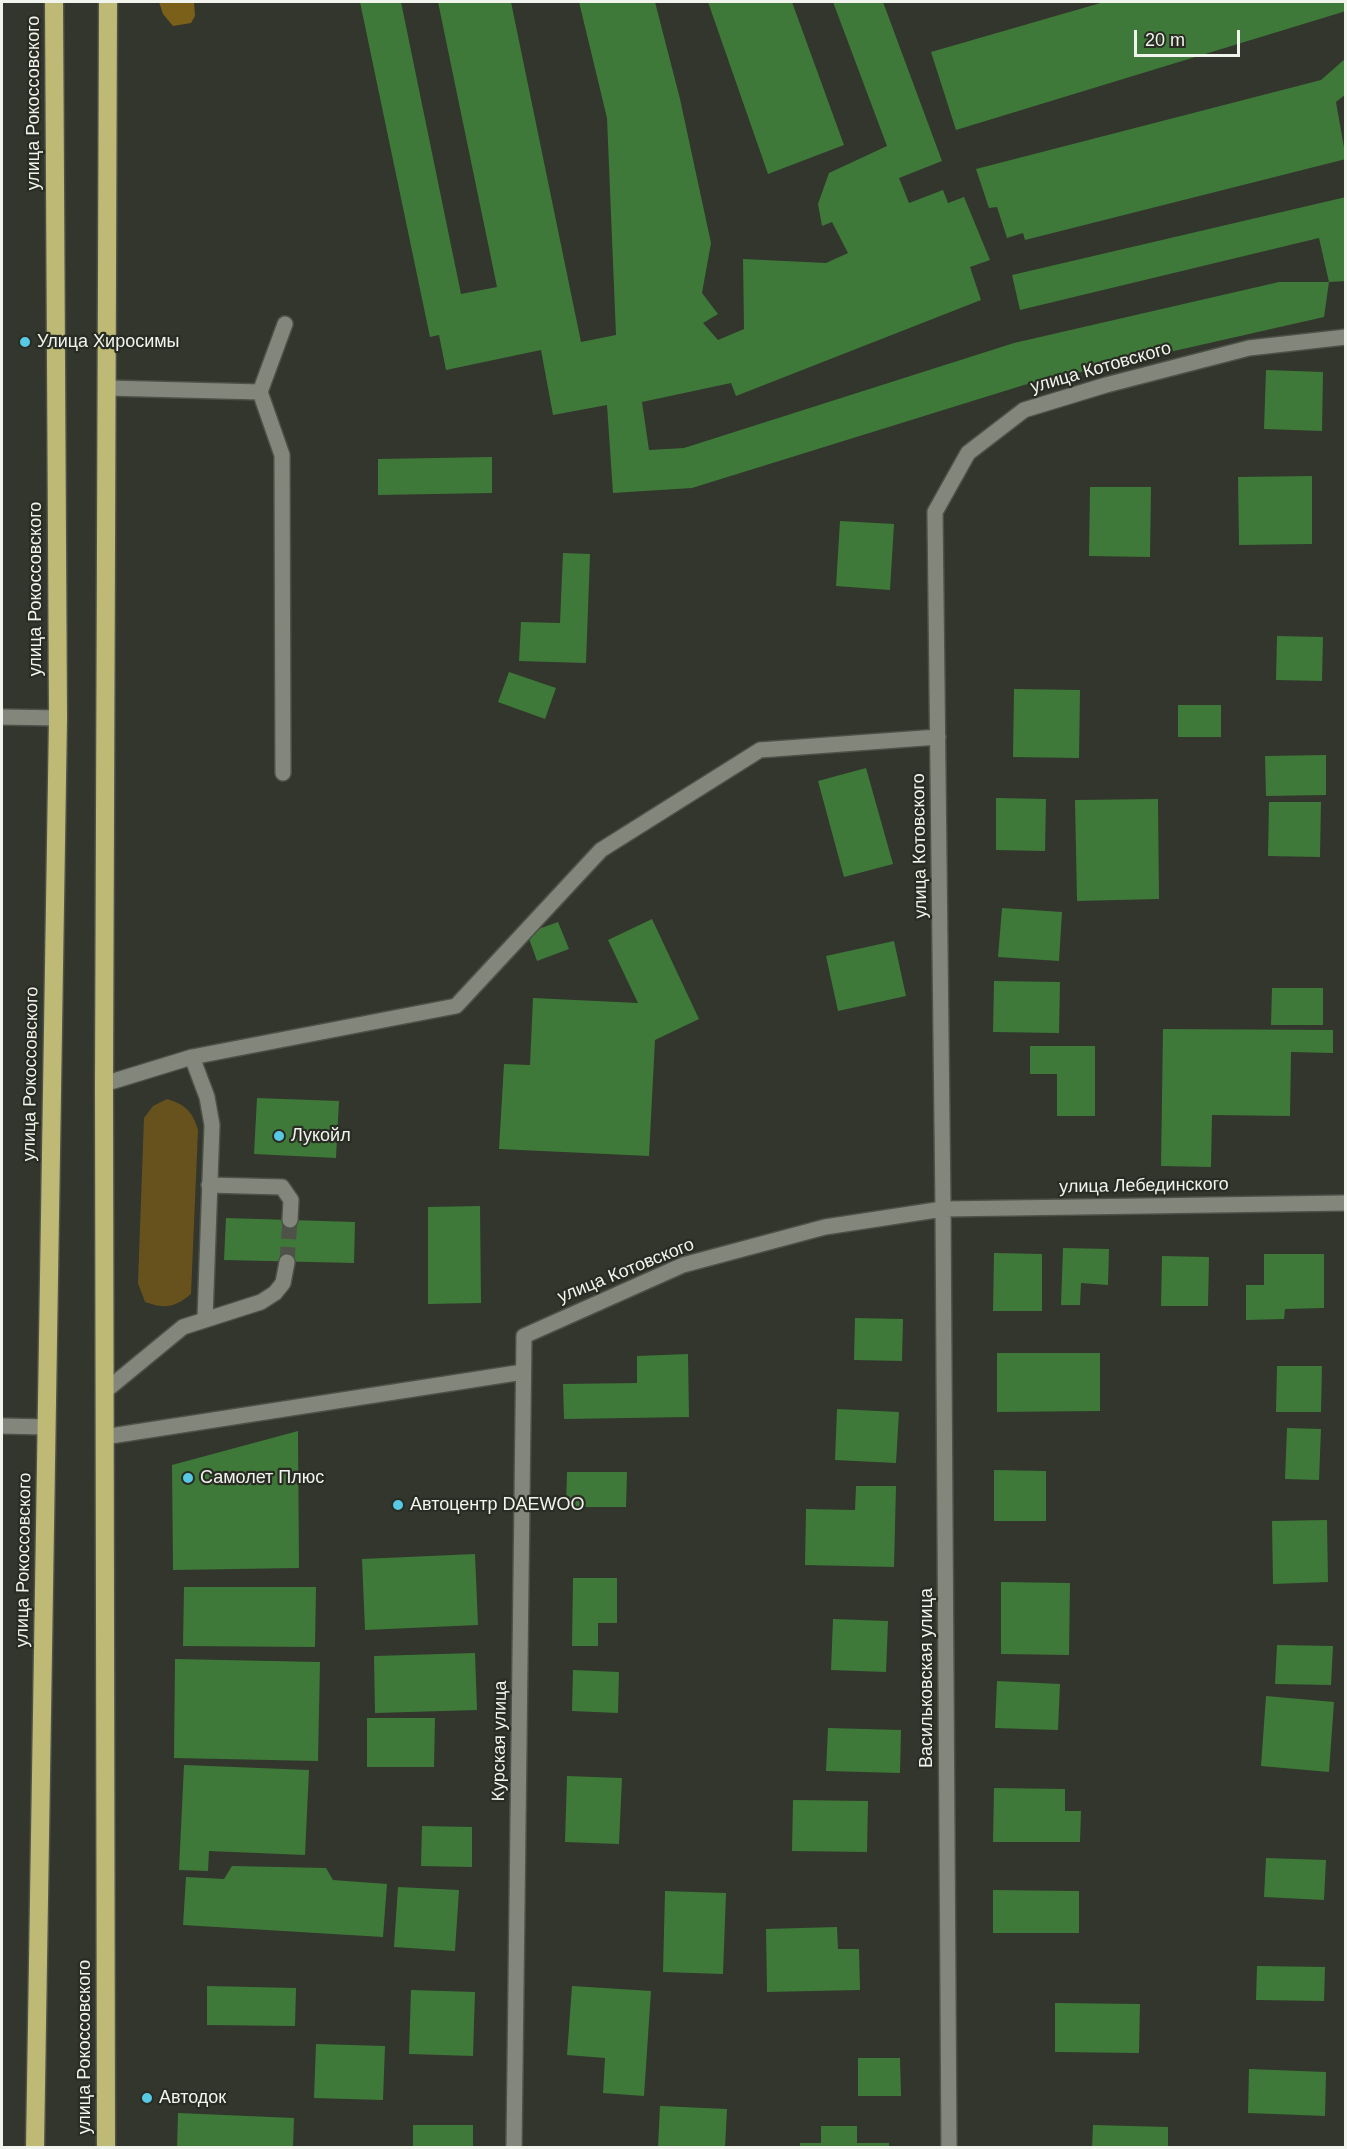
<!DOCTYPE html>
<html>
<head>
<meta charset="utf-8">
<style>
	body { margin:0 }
	#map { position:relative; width:1347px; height:2149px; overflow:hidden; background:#32362c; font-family:Arial,sans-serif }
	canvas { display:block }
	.frame { position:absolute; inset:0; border:3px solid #f1f4ed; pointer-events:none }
	.scale { position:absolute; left:1134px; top:30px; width:106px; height:27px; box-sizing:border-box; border:3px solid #f1f4ed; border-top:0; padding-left:8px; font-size:18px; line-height:21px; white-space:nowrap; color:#f1f4ed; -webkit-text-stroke:4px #292c22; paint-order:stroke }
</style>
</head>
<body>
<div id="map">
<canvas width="1347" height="2149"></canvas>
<div class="frame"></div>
<div class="scale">20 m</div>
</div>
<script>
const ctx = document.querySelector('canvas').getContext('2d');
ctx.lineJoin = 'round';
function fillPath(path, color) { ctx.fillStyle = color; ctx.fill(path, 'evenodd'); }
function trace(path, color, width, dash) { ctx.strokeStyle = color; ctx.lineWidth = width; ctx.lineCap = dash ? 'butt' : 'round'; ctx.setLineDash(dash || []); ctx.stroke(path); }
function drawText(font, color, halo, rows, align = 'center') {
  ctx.font = font + ' Arial,sans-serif'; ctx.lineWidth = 4.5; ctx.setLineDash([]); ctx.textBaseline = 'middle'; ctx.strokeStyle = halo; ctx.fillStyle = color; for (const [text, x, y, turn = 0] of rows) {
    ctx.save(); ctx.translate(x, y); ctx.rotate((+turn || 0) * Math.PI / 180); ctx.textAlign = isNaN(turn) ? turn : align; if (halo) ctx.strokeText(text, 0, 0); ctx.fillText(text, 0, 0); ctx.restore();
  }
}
const green = new Path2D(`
	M167 1099C186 1105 192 1111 198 1130L191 1294C174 1308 165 1309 145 1302L138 1283 144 1118 153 1106Z`);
const forest = new Path2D(`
	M159 2H194L195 16 191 23 173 26 163 14Z`);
const building = new Path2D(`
	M360 2H401L461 294 497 287 438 2H511L581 342 616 335 607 118 579 2H655L680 99 711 243 702 293 718 314 703 323 718 340 744 329 743 259 826 263 848 253 832 222 822 226 818 204 829 173 887 146 833 2H883L942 161 899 178 909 203 943 190 948 203 964 197 990 260 970 267 981 300 736 396 731 383 642 402 649 450 684 448 1014 343 1279 282H1329L1324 317 1024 385 692 488 613 493 607 405 553 415 541 350 446 370 439 335 430 337Z
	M708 2H792L844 145 768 174Z
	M1104 2H1346V11L956 130 931 52Z
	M1346 58V94L1336 102 1346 159 1025 240 1023 233 1007 238 997 207 989 208 976 169 1321 80Z
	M1346 197V281L1329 282 1319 238 1020 310 1012 275Z
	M1266 370 1323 372 1322 431 1264 429Z
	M492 457V493L378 495V459Z
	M1312 476V544L1239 545 1238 477Z
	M1090 487H1151L1150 557 1089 556Z
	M840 521 894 524 890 590 836 586Z
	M563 553 590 554 586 663 519 661 521 622 560 623Z
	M1277 636 1323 637 1322 681 1276 680Z
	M509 672 556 688 545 719 498 702Z
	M1014 689 1080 690 1079 758 1013 757Z
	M1178 705H1221V737H1178Z
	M1326 755V795L1266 796 1265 756Z
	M866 768 893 864 844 877 818 781Z
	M996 798 1046 799 1045 851 996 850Z
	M1158 799 1159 899 1077 901 1075 800Z
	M1269 802H1321L1320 857 1268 856Z
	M1002 908 1062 912 1059 961 998 957Z
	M652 919 699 1019 655 1040 649 1156 499 1149 504 1064 530 1065 533 998 638 1003 608 940Z
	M558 922 569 949 537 961 527 933Z
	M894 941 906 996 838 1011 826 956Z
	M994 981 1060 982 1059 1033 993 1032Z
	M1272 988H1323V1025H1271Z
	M1163 1029 1333 1030V1053L1291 1052 1290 1116 1212 1115 1211 1167 1161 1166Z
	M1030 1046H1095V1116H1057V1074H1030Z
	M257 1098 339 1101 336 1158 254 1154Z
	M480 1206 481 1303 428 1304V1207Z
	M226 1218 355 1222 354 1263 224 1260Z
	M1063 1248 1109 1249 1108 1285 1081 1283 1080 1305H1061Z
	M994 1253 1042 1254V1311H993Z
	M1264 1254H1324V1308L1285 1309 1284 1319 1246 1320V1285H1264Z
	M1162 1256 1209 1257 1208 1306H1161Z
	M855 1318 903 1319 902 1361 854 1360Z
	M997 1353H1100V1411L997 1412Z
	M688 1354 689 1417 564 1419 563 1384 637 1383V1356Z
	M1277 1366H1322L1321 1412H1276Z
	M837 1409 899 1412 896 1463 835 1460Z
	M1287 1428 1321 1429 1319 1480 1285 1479Z
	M298 1431 299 1568 173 1570 172 1465Z
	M994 1470 1046 1471V1521H994Z
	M567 1472H627L626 1507H566Z
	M856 1486H896L894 1567 805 1565 806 1509 855 1510Z
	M1327 1520 1328 1582 1273 1584 1272 1521Z
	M475 1554 478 1625 365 1630 362 1559Z
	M573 1578H617V1623H598V1646H572Z
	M1001 1582 1070 1583 1069 1655 1001 1654Z
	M184 1587H316L315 1647 183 1646Z
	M833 1619 888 1621 886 1672 831 1670Z
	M1277 1645 1333 1646 1331 1685 1275 1684Z
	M475 1653 477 1710 375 1713 374 1656Z
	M175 1659 320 1662 318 1761 174 1758Z
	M573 1670 619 1672 618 1713 572 1711Z
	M997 1681 1060 1684 1058 1730 995 1728Z
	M1266 1696 1334 1702 1329 1772 1261 1766Z
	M367 1718H435L434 1767H367Z
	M828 1728 901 1730 900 1773 826 1771Z
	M184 1765 309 1770 305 1855 209 1851 208 1871 179 1870Z
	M567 1776 622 1778 619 1844 565 1842Z
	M994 1788 1065 1789V1811H1081L1080 1842H993Z
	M793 1800 868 1801 867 1852 792 1851Z
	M422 1826 472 1827V1867L421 1866Z
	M1266 1858 1326 1860 1324 1900 1264 1897Z
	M232 1866 326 1868 333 1880 387 1884 383 1937 183 1925 186 1877 224 1879Z
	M398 1887 459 1890 455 1951 394 1947Z
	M993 1890 1079 1891V1933H993Z
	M665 1891 726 1893 723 1974 663 1972Z
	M837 1927 838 1949H859L860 1990 767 1992 766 1929Z
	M1257 1966 1325 1967 1324 2001 1256 2000Z
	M207 1986 296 1988 295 2026 207 2025Z
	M572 1986 651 1991 644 2096 603 2093 605 2058 567 2055Z
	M411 1990 475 1992 473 2056 409 2054Z
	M1055 2003 1140 2004 1139 2053 1055 2052Z
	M316 2044 385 2046 383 2100 314 2098Z
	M858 2058H900L901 2096H858Z
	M1249 2069 1326 2072 1325 2116 1248 2113Z
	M660 2106 727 2109 725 2148H658Z
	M178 2113 294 2118 293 2148H177Z
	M413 2125H473V2148H413Z
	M1093 2125 1168 2127V2148H1092Z
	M821 2126H857V2143H889V2148H800V2143H821Z`);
const minorTunnel = new Path2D(`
	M287 1262 290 1220`);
const minor = new Path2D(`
	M107 388 260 392 285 324
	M260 392 282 455 283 773
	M2 717 58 718
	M192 1057 207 1097 212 1125 205 1318
	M104 1084 192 1057 456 1006 601 850 760 750 938 737
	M209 1185 282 1187 291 1200 290 1220
	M104 1392 183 1327 261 1302 275 1293 283 1283 287 1262
	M2 1426 47 1427
	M104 1437 523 1372
	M514 2148 524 1336 683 1265 825 1227 943 1209 1346 1203
	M949 2148 943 1209 935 512 968 453 1024 410 1106 385 1249 348 1346 337`);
const highway = new Path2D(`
	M35 2148 58 718 54 2
	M106 2148 104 1084 108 2`);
const markers = [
	[25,342,6,"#58c9e4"],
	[279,1136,6,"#58c9e4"],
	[188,1478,6,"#58c9e4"],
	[398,1505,6,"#58c9e4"],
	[147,2098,6,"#58c9e4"]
];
const streetNames = [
	["улица Рокоссовского",34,103,-90],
	["улица Котовского",1101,368,-16],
	["улица Рокоссовского",36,589,-90],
	["улица Котовского",920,846,-91],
	["улица Рокоссовского",31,1074,-89],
	["улица Лебединского",1144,1186,-1],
	["улица Котовского",626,1271,-22],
	["улица Рокоссовского",24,1560,-89],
	["Васильковская улица",927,1678,-90],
	["Курская улица",500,1741,-89],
	["улица Рокоссовского",85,2047,-90]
];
const poiNames = [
	["Улица Хиросимы",37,342],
	["Лукойл",291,1136],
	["Самолет Плюс",200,1478],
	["Автоцентр DAEWOO",410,1505],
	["Автодок",159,2098]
];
fillPath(green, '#67521e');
fillPath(forest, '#7b601a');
fillPath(building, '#3e7939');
trace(minorTunnel, '#4f5249', 15, [15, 8]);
trace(minor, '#4e5148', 18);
trace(highway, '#4e5148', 21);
trace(minor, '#83877b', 15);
trace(highway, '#beb974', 18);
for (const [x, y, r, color] of markers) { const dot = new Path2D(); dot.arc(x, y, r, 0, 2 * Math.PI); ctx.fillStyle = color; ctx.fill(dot); trace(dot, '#292c22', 2); }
drawText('18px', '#f1f4ed', '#292c22', streetNames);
drawText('18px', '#f1f4ed', '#292c22', poiNames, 'left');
</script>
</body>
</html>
